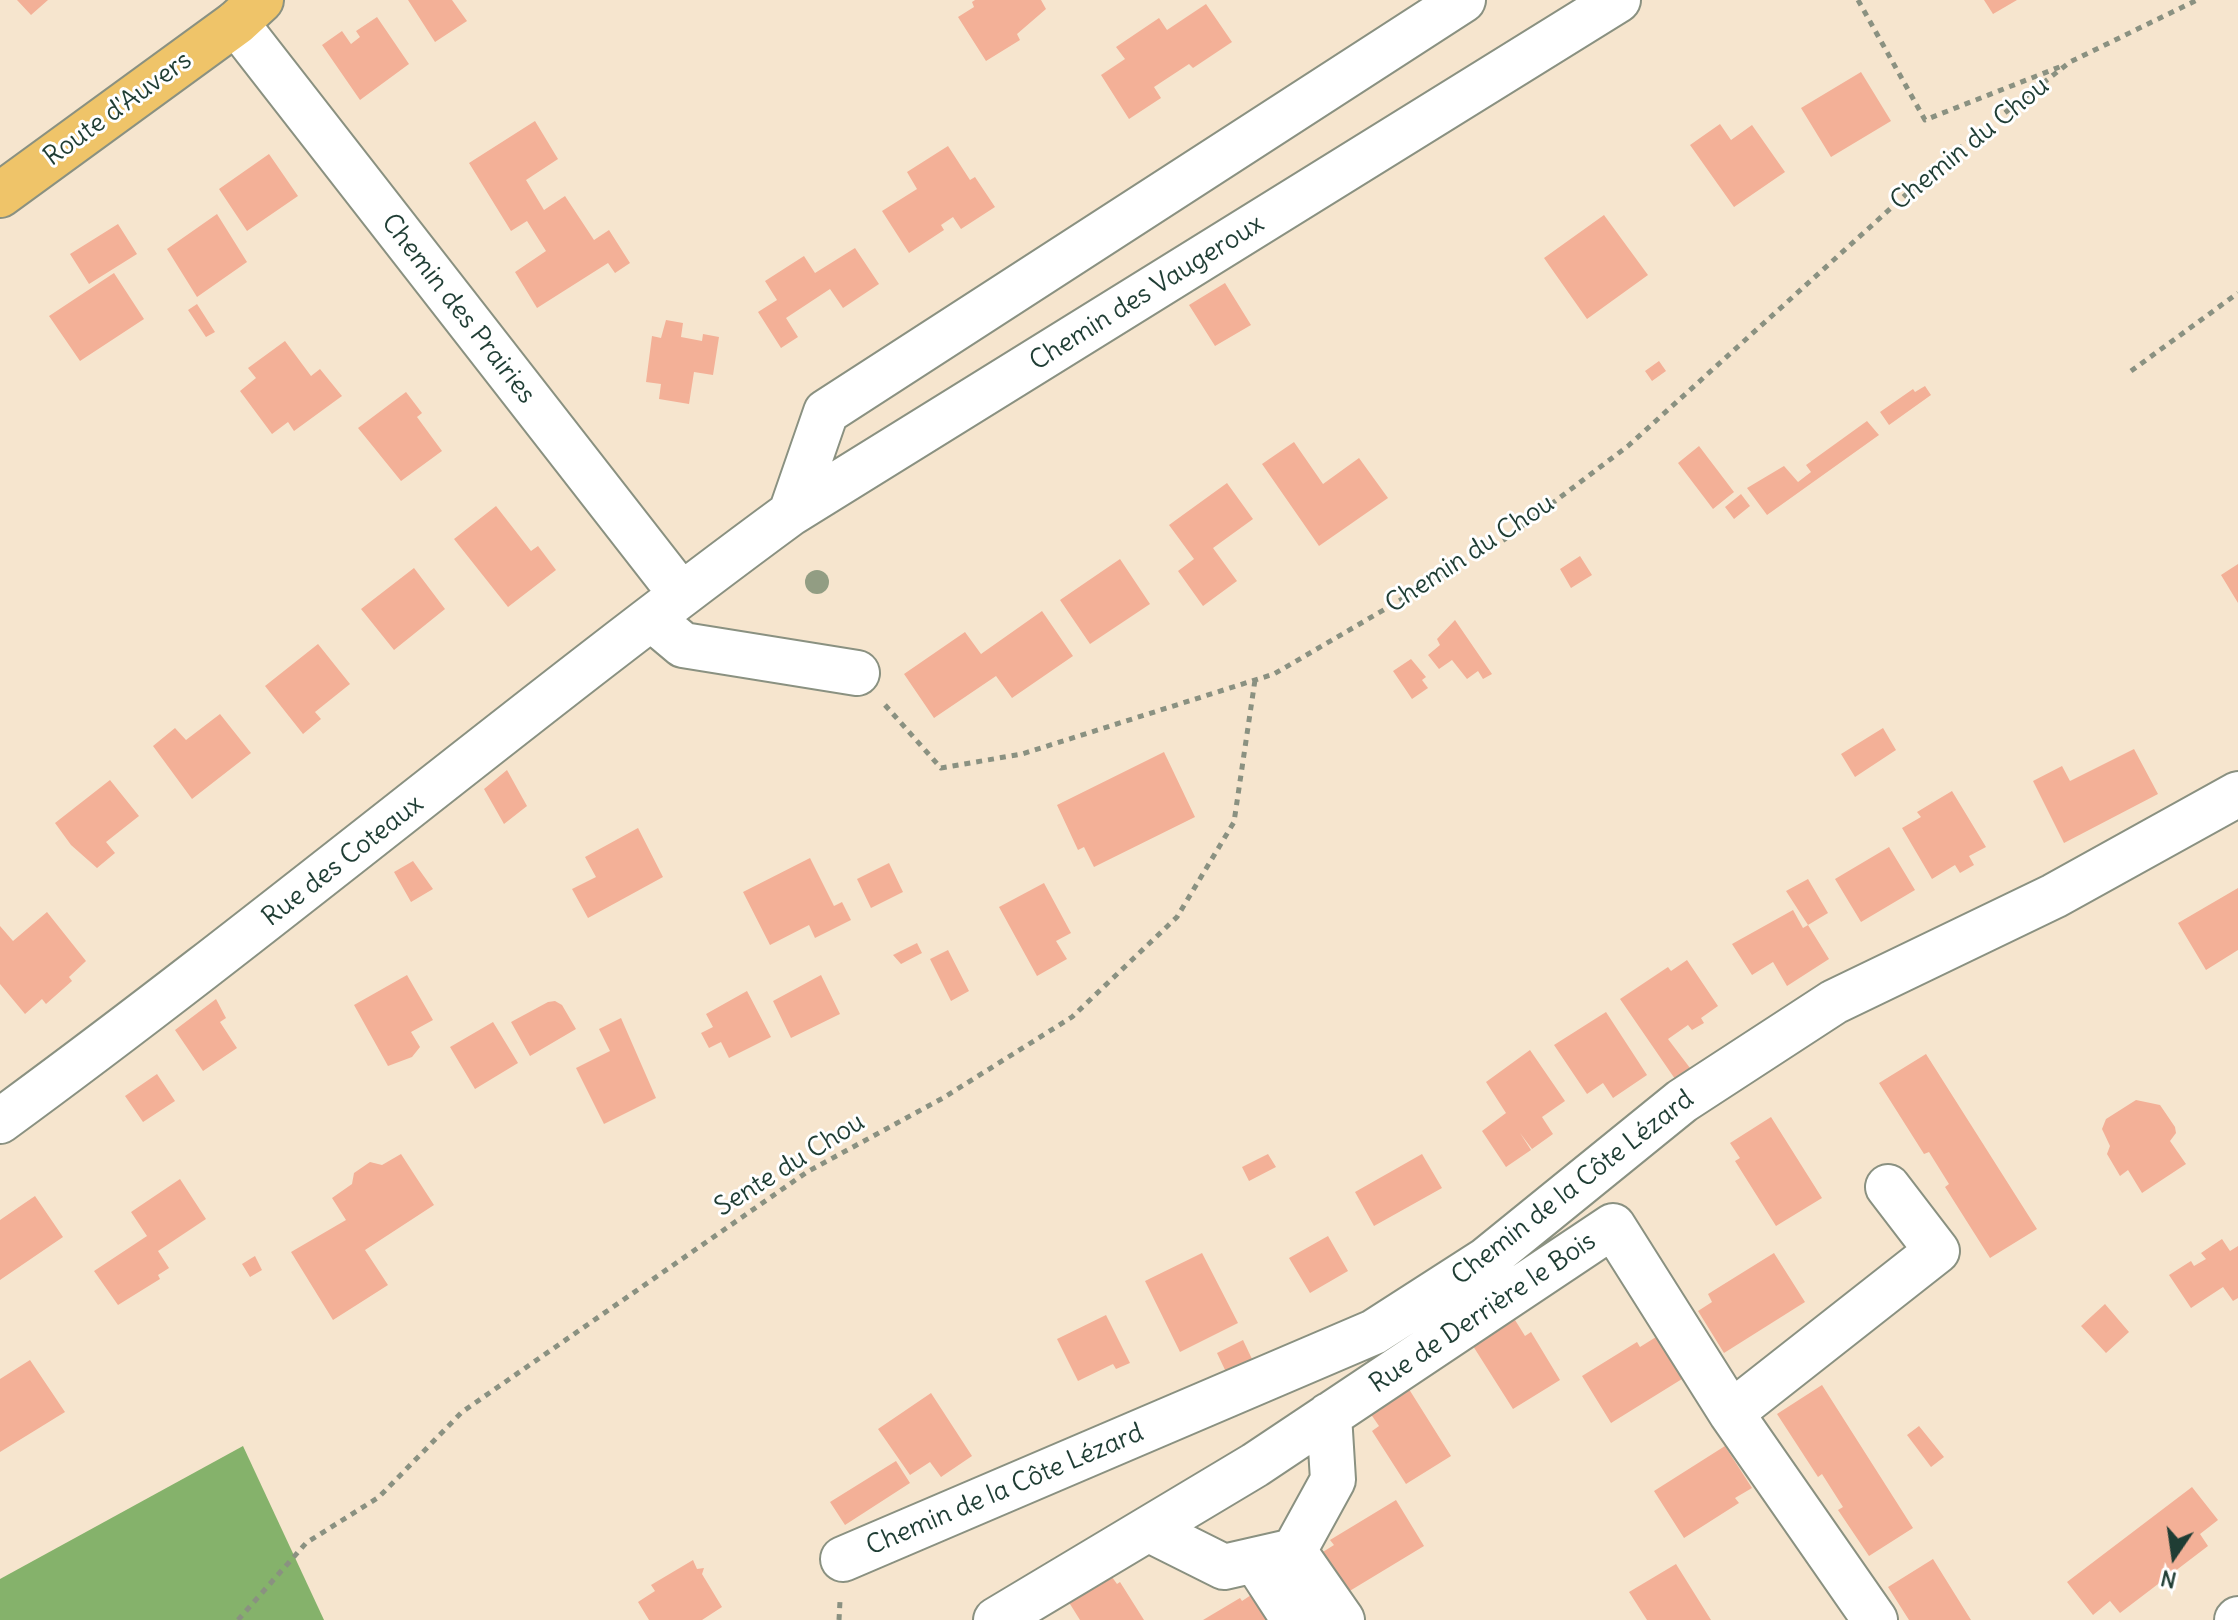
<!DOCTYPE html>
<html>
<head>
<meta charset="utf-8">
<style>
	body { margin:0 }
	#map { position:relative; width:2238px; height:1620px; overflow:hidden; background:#f6e5ce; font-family:Delius,sans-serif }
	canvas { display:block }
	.north { position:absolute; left:2134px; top:1516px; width:80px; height:80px; -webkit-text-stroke:6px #fff; paint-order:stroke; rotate:193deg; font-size:22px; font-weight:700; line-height:32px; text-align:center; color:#1f3d34 }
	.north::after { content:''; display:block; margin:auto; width:28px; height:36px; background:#1f3d34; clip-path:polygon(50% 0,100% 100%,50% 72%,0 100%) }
</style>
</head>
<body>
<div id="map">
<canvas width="2238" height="1620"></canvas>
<div class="north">N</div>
</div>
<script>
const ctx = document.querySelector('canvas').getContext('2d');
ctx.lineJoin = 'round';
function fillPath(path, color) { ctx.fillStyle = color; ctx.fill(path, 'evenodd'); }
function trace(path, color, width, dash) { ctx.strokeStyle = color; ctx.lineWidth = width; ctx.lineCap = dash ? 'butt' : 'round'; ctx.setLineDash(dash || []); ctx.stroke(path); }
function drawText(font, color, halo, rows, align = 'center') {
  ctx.font = font + ' Delius,sans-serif'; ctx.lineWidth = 6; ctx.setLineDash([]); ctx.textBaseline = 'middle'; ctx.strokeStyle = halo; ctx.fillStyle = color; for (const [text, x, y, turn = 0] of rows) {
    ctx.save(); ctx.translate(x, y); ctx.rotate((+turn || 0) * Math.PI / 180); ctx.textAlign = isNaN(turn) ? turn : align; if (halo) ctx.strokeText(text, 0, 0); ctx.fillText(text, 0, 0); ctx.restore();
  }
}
const forest = new Path2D(`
	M243 1446 324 1620H0V1579Z`);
const building = new Path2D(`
	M17 0H48L31 15Z
	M408 0H452L467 21 435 42Z
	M975 0H1041L1046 9 1017 34 1020 40 986 61 958 17 974 7 972 2Z
	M1984 0H2017L1993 14Z
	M1206 4 1232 42 1193 68 1189 64 1154 87 1161 98 1129 119 1101 75 1125 59 1116 47 1159 18 1167 30Z
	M377 17 409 64 360 100 322 45 342 31 351 44 360 37 356 31Z
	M1861 72 1891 121 1831 157 1801 108Z
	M535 121 558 159 526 180 544 210 565 196 594 240 609 230 630 263 615 273 608 263 537 308 515 272 546 251 527 221 511 231 469 163Z
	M1720 124 1731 140 1752 125 1785 172 1734 207 1690 145Z
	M948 146 970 180 975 177 995 207 961 229 953 217 941 225 944 230 909 253 882 211 917 189 907 172Z
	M269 154 298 196 247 231 219 189Z
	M217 214 247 262 197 297 167 249Z
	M1604 215 1648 275 1587 319 1544 258Z
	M118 224 137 254 89 284 70 254Z
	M855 248 879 284 843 308 830 289 786 318 798 337 781 348 758 312 777 300 765 281 804 256 815 273Z
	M114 273 144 319 80 361 49 316Z
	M1225 283 1251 325 1215 346 1189 305Z
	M197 304 215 332 206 337 188 310Z
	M666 320 683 323 681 337 702 341 703 334 719 337 713 375 694 372 689 404 659 399 661 384 646 382 652 336 661 338Z
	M285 341 311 376 320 369 342 396 294 431 288 422 272 434 240 391 256 378 248 368Z
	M1659 361 1666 371 1652 381 1645 371Z
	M1925 386 1931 395 1889 425 1880 412 1913 389 1915 392Z
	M406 392 422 413 417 417 442 451 401 481 358 428Z
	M1867 421 1879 435 1767 515 1747 488 1784 466 1798 482 1811 472 1806 465Z
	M1294 442 1323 484 1359 458 1388 498 1319 546 1262 464Z
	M1699 446 1734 492 1713 509 1678 463Z
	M1227 483 1253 519 1213 548 1237 581 1203 606 1178 571 1194 559 1169 525Z
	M1741 494 1750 506 1734 519 1725 507Z
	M496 506 531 551 538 546 556 570 508 607 454 539Z
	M1580 556 1592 575 1571 588 1560 569Z
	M1120 559 1150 604 1090 644 1060 600Z
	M2238 564V603L2221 575Z
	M414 568 445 609 394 650 361 609Z
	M1042 611 1073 656 1012 698 996 676 934 718 904 674 965 632 981 654Z
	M1455 620 1492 674 1483 679 1478 671 1467 679 1452 660 1439 669 1428 655 1440 645 1437 639Z
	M318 644 350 684 315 712 321 719 303 734 265 686Z
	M1411 659 1426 677 1422 680 1428 688 1412 699 1393 671Z
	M220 714 251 753 192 799 153 746 175 728 186 740Z
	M1883 728 1896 750 1855 777 1841 754Z
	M2134 749 2158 794 2064 843 2033 781 2062 766 2070 781Z
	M1164 752 1195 817 1094 867 1084 847 1078 850 1057 805Z
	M507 770 527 806 504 824 484 789Z
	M110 780 139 816 106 842 115 853 97 868 71 845 55 823Z
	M1952 791 1986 847 1969 856 1974 865 1960 873 1955 865 1932 879 1902 828 1921 817 1917 812Z
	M638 828 663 877 588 918 572 889 596 877 585 857Z
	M1889 847 1915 890 1861 922 1835 879Z
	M810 858 834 906 842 902 851 920 815 938 809 925 770 945 743 892Z
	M413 861 433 889 411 902 394 872Z
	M889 863 903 892 871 908 857 879Z
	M1808 879 1828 913 1808 925 1829 959 1787 986 1773 962 1752 975 1732 944 1793 910 1803 928 1808 925 1786 891Z
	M1044 883 1071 933 1056 941 1067 959 1037 976 999 907Z
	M2238 888V950L2206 970 2178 923Z
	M47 912 86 961 69 977 72 981 46 1004 42 999 25 1014 0 984V926L13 941Z
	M917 943 922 953 901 964 893 955Z
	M948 950 969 991 951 1001 930 959Z
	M1687 960 1718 1006 1701 1018 1704 1023 1692 1030 1688 1025 1668 1039 1690 1068 1705 1077 1684 1092 1620 999 1668 967 1671 971Z
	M407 975 433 1020 411 1032 420 1047 412 1057 388 1066 354 1005Z
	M821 975 840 1014 791 1038 773 1001Z
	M747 991 771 1037 729 1058 721 1042 709 1048 701 1033 713 1027 706 1014Z
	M216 999 226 1018 220 1022 237 1048 203 1071 175 1030Z
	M555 1001 562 1005 576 1029 530 1056 511 1022 548 1002Z
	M1606 1012 1647 1075 1613 1098 1603 1083 1587 1094 1554 1045Z
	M621 1018 656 1098 604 1124 576 1068 610 1051 599 1029Z
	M493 1022 518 1063 475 1089 450 1047Z
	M1530 1050 1565 1101 1542 1117 1553 1134 1532 1149 1520 1133 1531 1150 1506 1167 1482 1131 1506 1113 1486 1082Z
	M1926 1054 2037 1229 1990 1258 1945 1187 1949 1184 1929 1152 1924 1154 1879 1083Z
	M157 1074 175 1101 143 1122 125 1096Z
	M2136 1100 2160 1105 2175 1127 2176 1133 2170 1141 2186 1164 2142 1193 2128 1170 2120 1176 2107 1154 2110 1146 2102 1129 2106 1119Z
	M1771 1117 1822 1198 1776 1226 1735 1161 1740 1158 1730 1143Z
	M401 1154 434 1205 365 1250 388 1285 333 1320 291 1252 346 1220 332 1198 352 1184 354 1173 370 1162 382 1165Z
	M1268 1154 1276 1167 1249 1181 1242 1167Z
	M1422 1154 1442 1188 1374 1226 1355 1192Z
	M180 1179 206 1219 158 1251 169 1268 158 1275 160 1279 118 1305 94 1271 147 1236 131 1212Z
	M35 1196 63 1237 0 1280V1220Z
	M1328 1236 1348 1271 1310 1293 1289 1258Z
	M2222 1239 2230 1251 2238 1246V1298L2233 1301 2223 1287 2191 1308 2169 1275 2191 1261 2194 1266 2206 1259 2201 1253Z
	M1202 1253 1238 1323 1180 1352 1145 1281Z
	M1774 1253 1805 1302 1724 1353 1698 1311 1712 1302 1708 1294Z
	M255 1256 262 1270 250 1277 242 1264Z
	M2105 1304 2129 1332 2106 1353 2081 1326Z
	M1106 1315 1130 1363 1116 1369 1113 1364 1078 1381 1057 1339Z
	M1515 1320 1525 1336 1531 1332 1560 1380 1513 1409 1473 1346Z
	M1656 1337 1682 1379 1611 1423 1582 1376 1637 1342 1640 1347Z
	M1243 1340 1252 1359 1226 1372 1217 1353Z
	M30 1360 65 1412 0 1452V1379Z
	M1822 1385 1913 1528 1869 1556 1838 1510 1843 1507 1822 1474 1818 1477 1777 1414Z
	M1407 1386 1451 1456 1406 1484 1372 1431 1379 1426 1368 1410Z
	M931 1393 972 1456 941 1477 930 1462 910 1475 878 1429Z
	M1919 1426 1944 1457 1931 1467 1907 1435Z
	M1725 1446 1752 1488 1735 1498 1739 1503 1684 1538 1654 1491Z
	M896 1461 910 1483 845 1525 830 1502Z
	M2192 1487 2218 1520 2200 1534 2208 1546 2120 1613 2110 1601 2093 1615 2067 1582Z
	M1396 1500 1424 1546 1343 1595 1318 1555 1334 1545 1330 1540Z
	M1933 1559 1971 1620H1909L1888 1587Z
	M693 1560 697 1569 704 1568 702 1574 722 1607 702 1620H649L638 1602 655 1591 651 1585Z
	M1676 1564 1711 1620H1647L1629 1592Z
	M1107 1570 1117 1584 1120 1582 1144 1620H1080L1065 1596Z
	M1257 1591 1275 1620H1203L1240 1598 1242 1601Z`);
const path = new Path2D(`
	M1858 0 1925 120 2062 66
	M2131 371 2238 293
	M885 705 941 768 1022 754 1274 674 1505 539 1628 446 1943 161 2070 62 2197 0
	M238 1620 306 1543 379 1497 462 1412 807 1172 943 1098 1072 1017 1177 917 1234 822 1255 680
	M839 1620 840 1601`);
const minor = new Path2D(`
	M236 23 681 594
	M791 513 826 412 1463 0
	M652 619 683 645 857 673
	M0 1121C268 925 523 710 791 513L1618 0
	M1731 1413 1937 1251 1888 1187
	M1148 1529 1224 1567 1294 1551 1333 1480 1329 1415
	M1294 1551 1342 1620
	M843 1559 1374 1332 1486 1260 1682 1101 1834 1002 2054 896 2238 794
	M1255 1560 1294 1620
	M996 1620 1255 1465 1613 1226 1731 1413 1875 1620
	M2237 1620 2238 1619`);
const major = new Path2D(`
	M0 195 236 23 261 0`);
const trees = [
	[817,582]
];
const streetNames = [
	["Route d'Auvers",118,109,-36],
	["Chemin du Chou",1970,144,-39],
	["Chemin des Vaugeroux",1147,293,-32],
	["Chemin des Prairies",458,309,52],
	["Chemin du Chou",1470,554,-33],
	["Rue des Coteaux",343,861,-38],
	["Sente du Chou",790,1165,-32],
	["Chemin de la Côte Lézard",1573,1188,-38],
	["Rue de Derrière le Bois",1483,1313,-34],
	["Chemin de la Côte Lézard",1005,1490,-23]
];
fillPath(forest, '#85b26b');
fillPath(building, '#f3b097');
trace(minor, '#8a9181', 48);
trace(major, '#8a9181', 48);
trace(path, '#8a9181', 5, [6, 6]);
trace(minor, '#fff', 44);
trace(major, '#efc469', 44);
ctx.fillStyle = '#929d83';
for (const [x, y] of trees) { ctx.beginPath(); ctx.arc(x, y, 12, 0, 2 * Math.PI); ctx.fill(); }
drawText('26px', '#1f3d34', '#fff', streetNames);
</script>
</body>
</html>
